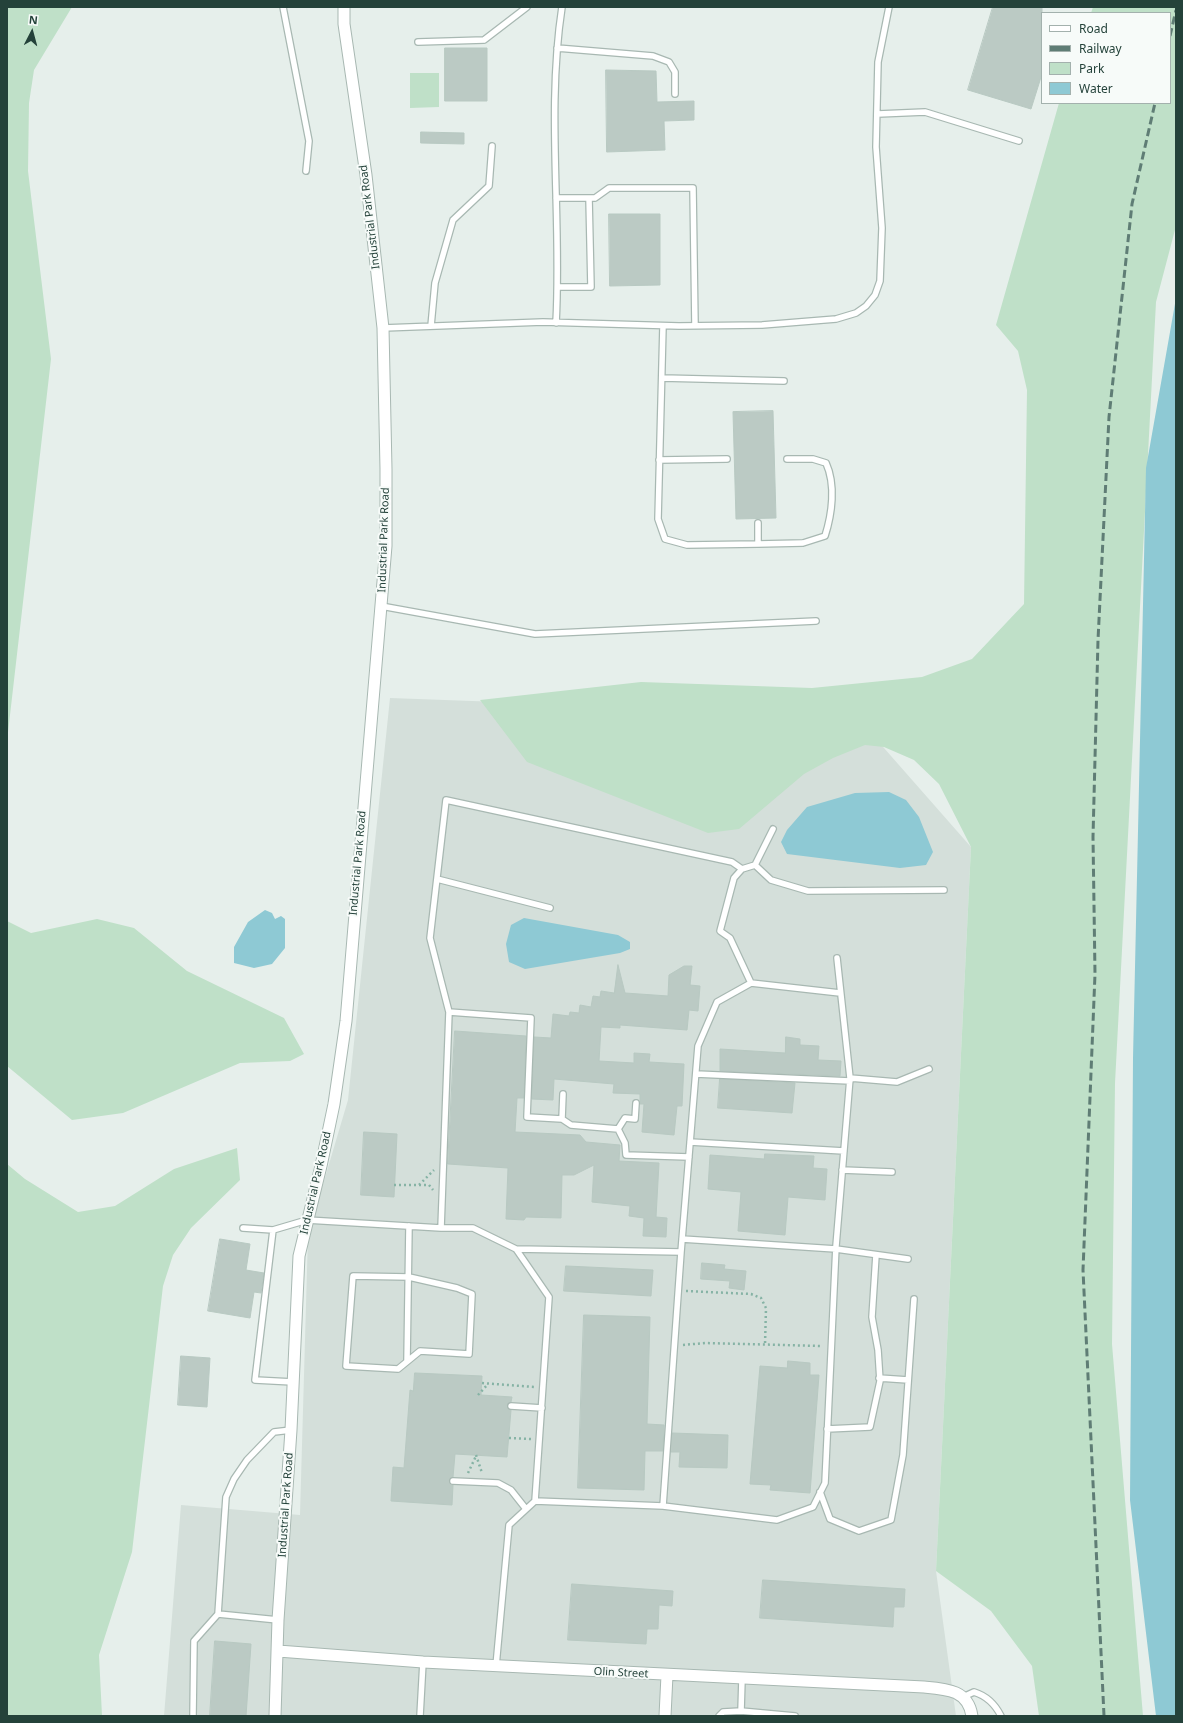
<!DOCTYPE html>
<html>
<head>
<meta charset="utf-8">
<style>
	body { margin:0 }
	#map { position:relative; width:1183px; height:1723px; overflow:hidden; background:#e6efeb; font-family:"Noto Sans",sans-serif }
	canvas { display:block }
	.frame { position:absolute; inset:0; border:8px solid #24423a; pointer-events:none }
	.legend { position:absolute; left:1041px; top:12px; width:130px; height:92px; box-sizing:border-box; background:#f7fbf9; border:1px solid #a3b1ad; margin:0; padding:5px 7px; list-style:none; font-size:12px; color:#24423a }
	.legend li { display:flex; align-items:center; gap:8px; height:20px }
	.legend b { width:20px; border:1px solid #a3b1ad }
	.north { position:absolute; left:12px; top:12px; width:40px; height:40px; -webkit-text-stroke:3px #f7fbf9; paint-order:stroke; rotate:6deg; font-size:11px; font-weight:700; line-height:16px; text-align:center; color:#24423a }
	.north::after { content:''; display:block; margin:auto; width:14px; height:18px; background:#24423a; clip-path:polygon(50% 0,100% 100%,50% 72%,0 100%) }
</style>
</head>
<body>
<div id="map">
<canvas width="1183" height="1723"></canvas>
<div class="frame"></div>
<ul class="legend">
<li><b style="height:5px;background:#fff"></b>Road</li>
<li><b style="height:5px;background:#5f7d75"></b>Railway</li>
<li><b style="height:11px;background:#bfe0c8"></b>Park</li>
<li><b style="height:11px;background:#8ec9d4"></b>Water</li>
</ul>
<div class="north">N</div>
</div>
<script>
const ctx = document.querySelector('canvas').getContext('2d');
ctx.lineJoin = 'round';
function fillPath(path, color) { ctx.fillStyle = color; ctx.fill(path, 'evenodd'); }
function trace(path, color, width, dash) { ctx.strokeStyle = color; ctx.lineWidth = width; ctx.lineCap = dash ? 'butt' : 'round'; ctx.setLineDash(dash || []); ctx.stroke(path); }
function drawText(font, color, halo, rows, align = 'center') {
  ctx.font = font + ' "Noto Sans",sans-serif'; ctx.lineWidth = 4; ctx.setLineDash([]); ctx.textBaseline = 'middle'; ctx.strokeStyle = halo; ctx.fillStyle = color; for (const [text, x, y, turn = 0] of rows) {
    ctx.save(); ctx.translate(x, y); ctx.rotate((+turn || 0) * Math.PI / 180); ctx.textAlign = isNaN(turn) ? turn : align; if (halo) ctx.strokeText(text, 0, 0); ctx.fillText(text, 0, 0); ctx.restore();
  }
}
const built = new Path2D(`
	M390 698 855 715 971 847 936 1571 956 1716H164L181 1505 300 1515 308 1235 348 1100Z`);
const green = new Path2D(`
	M7 7H72L34 70 29 103 28 171 51 359 7 741Z
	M1093 7H1176V226L1156 302 1115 1083 1112 1344 1143 1716H1039L1032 1666 991 1611 936 1571 971 847 939 784 914 760 884 747 865 745 833 758 804 774 739 829 708 833 527 762 480 700 641 682 812 688 922 677 972 659 1024 604 1027 390 1018 351 996 325 1059 103H1170V13H1091Z
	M410 73H439V107L410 108Z
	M97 919 134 928 187 971 284 1018 304 1054 290 1061 240 1063 123 1113 72 1120 7 1066V921L31 933Z
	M237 1148 240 1180 191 1228 173 1255 163 1286 132 1552 99 1655 102 1716H7V1164L25 1179 78 1212 115 1206 174 1169Z`);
const water = new Path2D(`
	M1176 298V1716H1156L1130 1500 1133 1058 1146 468Z
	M889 792 906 800 919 817 933 852 926 865 900 868 787 854 781 842 787 830 807 807 855 793Z
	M265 910 272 913 275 919 281 916 285 919V948L272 964 254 968 234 963V947L248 922Z
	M524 918 618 935 630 942V949L620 953 525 969 509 962 506 944 511 925Z`);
const building = new Path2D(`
	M993 7H1042V74L1031 109 968 90Z
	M445 48H487V101H445Z
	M606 70 656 71 657 102 694 101V120L664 121 665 150 607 152Z
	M421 132 464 133V144L421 143Z
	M609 214H660V285L610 286Z
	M773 411 776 518 736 519 733 412Z
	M618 965 625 993 668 996 669 975 684 966H692L690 985 700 986 698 1011 689 1010 687 1030 620 1025V1028L601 1027 599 1061 634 1063V1053L650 1054 649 1062 684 1064 682 1106H677L674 1135 642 1132 644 1104H640V1094L613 1093 614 1084 554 1079 553 1100 532 1099 534 1037 551 1038 553 1014 569 1016 570 1012 579 1013 580 1005 591 1007 593 996 600 997 601 991 614 993Z
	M455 1031 526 1036 524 1098H517L515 1132 580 1135 586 1142 620 1145 619 1161 659 1163 656 1217 667 1218 666 1237 643 1236 644 1218 629 1216 630 1206 592 1202 594 1165 574 1175H562L561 1218 526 1217 524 1220 506 1219 508 1168 448 1164Z
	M786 1037 800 1039V1045L819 1046 818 1060 841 1061 840 1076 720 1071V1049L785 1053Z
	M720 1079 795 1083 792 1113 718 1108Z
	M364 1132 397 1134 394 1197 361 1195Z
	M765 1154 814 1156 813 1168 827 1169 825 1200 788 1197 785 1235 738 1231 741 1192 708 1189 710 1155 764 1159Z
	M220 1239 250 1244 246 1270 264 1273 261 1293 254 1292 250 1318 208 1311Z
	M702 1263 725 1265 724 1269 746 1271 744 1290 729 1288 730 1281 701 1279Z
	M566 1266 653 1270 651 1296 564 1291Z
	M584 1315 650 1317 647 1424 664 1425 663 1451H645L644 1490 578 1488Z
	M181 1356 210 1358 207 1407 178 1405Z
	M788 1361 810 1363V1375H819L810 1493 770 1490 771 1485 750 1484 760 1366 787 1368Z
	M415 1373 482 1376 481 1395 512 1397 511 1402 507 1405 511 1410 507 1457 455 1454 453 1477 449 1480 453 1485 452 1505 391 1501 393 1467 404 1468 410 1390 413 1391Z
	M672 1433 728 1435 727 1468 679 1467 680 1452H671Z
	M763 1580 905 1589 904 1607H894L893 1627 760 1618Z
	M572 1584 673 1591 672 1606 659 1605 658 1629H647L646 1644 568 1640Z
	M215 1641 251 1644 246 1716H210Z`);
const path = new Path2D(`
	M394 1185H429L433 1190
	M419 1185 434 1170
	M686 1291 751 1294 761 1298 766 1308 765 1345
	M683 1345 705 1343 822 1346
	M482 1383 534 1387
	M478 1395 488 1384
	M509 1438 531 1439
	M476 1455 482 1473
	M468 1473 476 1456`);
const service = new Path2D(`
	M283 7 309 141 306 171
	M418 42 484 40 527 7
	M557 48 653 56 669 62 675 72V94
	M878 114 925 112 1019 141
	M556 198H595L609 188H693L695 326
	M558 287H591L589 198
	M556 323C562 217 546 112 562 7
	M431 326 435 283 453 220 489 186 492 146
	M663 326 658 519 665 539 687 545 758 544 803 543 825 536C832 514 836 485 826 463L813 459H787
	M383 328 543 322 679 326 762 325 836 319 856 313 866 306 875 295 880 281 882 228 876 147 878 62 889 7
	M662 378 784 381
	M659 460 727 459
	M758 523V544
	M381 606 535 634 816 621
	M755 865 773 829
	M742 869 755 865 771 880 808 891 944 890
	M437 879 550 908
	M449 1012 531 1018 527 1117 562 1119 563 1094
	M696 1074 850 1081
	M850 1078 897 1082 929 1069
	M636 1103 635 1119 625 1118 618 1129 625 1143 626 1155 689 1157
	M562 1119 571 1125 618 1129
	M690 1142 844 1151
	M842 1170 892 1172
	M243 1228 273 1230
	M441 1228 449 1012 430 938 446 800 732 862 742 869 734 878 720 931 730 938 751 983
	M682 1239 836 1249 908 1259
	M516 1249 681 1252 663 1506
	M681 1252 698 1046 717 1002 751 983 840 993
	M353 1276 409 1277 457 1288 472 1294 469 1354 420 1351 398 1369 346 1366Z
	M407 1361 409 1226
	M879 1378 908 1380
	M293 1382 255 1380 273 1230 307 1220 441 1228H473L516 1249 549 1297 535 1501 509 1525 496 1666
	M511 1406 542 1408
	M827 1429 870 1427 880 1381 878 1350 872 1317 876 1255
	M453 1481 498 1483 511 1490 526 1509
	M820 1492 830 1519 859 1531 891 1520 903 1455 914 1299
	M535 1501 663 1506 777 1520 813 1507 825 1483 836 1246 850 1078 837 958
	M218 1614 278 1620
	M742 1679 741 1711 795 1716
	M963 1697 974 1692C987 1696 995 1704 1001 1716
	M193 1716 194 1641 218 1614 226 1497 234 1479 247 1460 274 1432 291 1430
	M420 1716 423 1662
	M719 1716 723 1712 741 1711`);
const minor = new Path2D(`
	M278 1651 423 1662 924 1687C947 1689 968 1690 972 1716
	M275 1716 278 1620 291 1430 299 1256 321 1166 334 1104 346 1021 386 546V469L383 328 366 175 344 24V7
	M665 1716 667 1675`);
const rail = new Path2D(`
	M1170 36 1176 10
	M1104 1716 1083 1270 1095 974 1093 837 1098 640 1109 417 1132 204 1155 103`);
const streetNames = [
	["Industrial Park Road",370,217,-97],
	["Industrial Park Road",384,540,-88],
	["Industrial Park Road",358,863,-85],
	["Industrial Park Road",316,1183,-77],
	["Industrial Park Road",286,1505,-86],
	["Olin Street",621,1673,3]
];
fillPath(built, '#d4dfda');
fillPath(green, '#bfe0c8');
fillPath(water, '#8ec9d4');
fillPath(building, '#bbcac4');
trace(building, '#b8c9c2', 1);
trace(service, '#a8b8b2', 8);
trace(minor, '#a8b8b2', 13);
trace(path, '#86b3a5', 2.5, [2, 3]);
trace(service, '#fff', 5.5);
trace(minor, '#fff', 11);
trace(rail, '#5f7d75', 3, [8, 4]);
drawText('11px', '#24423a', '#f7fbf9', streetNames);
</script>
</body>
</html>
